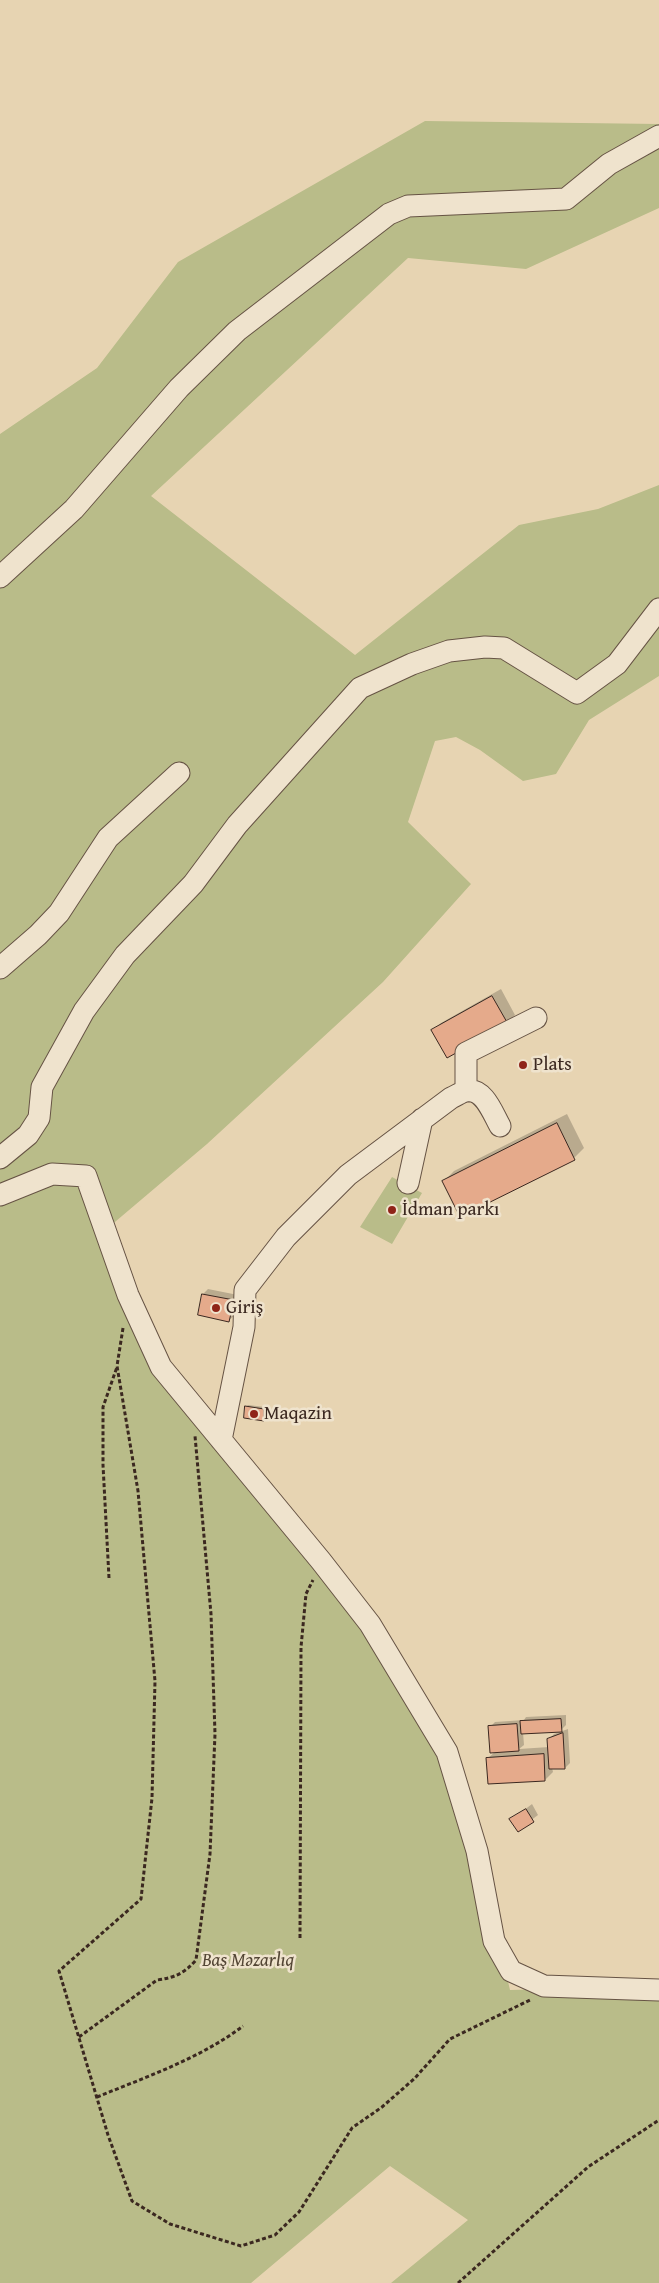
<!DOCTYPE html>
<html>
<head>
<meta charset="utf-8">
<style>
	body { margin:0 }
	canvas { display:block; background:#e7d4b2 }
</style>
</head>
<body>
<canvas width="659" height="2283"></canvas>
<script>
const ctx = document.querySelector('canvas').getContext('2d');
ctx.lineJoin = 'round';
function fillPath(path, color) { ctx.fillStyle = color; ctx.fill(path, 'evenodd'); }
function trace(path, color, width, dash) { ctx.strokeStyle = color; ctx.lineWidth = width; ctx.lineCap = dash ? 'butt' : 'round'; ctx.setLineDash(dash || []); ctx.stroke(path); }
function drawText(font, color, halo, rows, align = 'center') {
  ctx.font = font + ' "Gentium Book Plus",serif'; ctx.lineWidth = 5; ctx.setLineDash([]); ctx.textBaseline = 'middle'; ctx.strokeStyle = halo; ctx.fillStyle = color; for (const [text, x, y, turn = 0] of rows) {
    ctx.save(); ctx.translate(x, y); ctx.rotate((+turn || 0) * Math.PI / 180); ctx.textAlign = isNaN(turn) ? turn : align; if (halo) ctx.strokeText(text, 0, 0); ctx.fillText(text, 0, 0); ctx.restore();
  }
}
const green = new Path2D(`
	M425 121 659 124V208L526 269 408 258 151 496 355 655 519 525 598 509 659 485V676L589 720 556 774 523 781 480 750 456 737 435 741 408 822 471 884 383 982 207 1144 109 1227 133 1322 271 1483 373 1615 461 1784 510 1990 618 1987 659 1990V2283H391L468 2220 390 2166 251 2283H0V434L97 368 178 262Z
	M392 1177 422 1193 392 1244 360 1227Z`);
const shadow = new Path2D(`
	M501 989 515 1015 507 1023 433 1031 441 1023Z
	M567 1114 584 1148 574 1158 444 1181 454 1171Z
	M208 1289 238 1295 234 1316 228 1321 203 1294Z
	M248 1405 265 1407V1418L263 1420 246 1407Z
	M566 1715V1725L561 1730 523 1732 524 1745 519 1749 549 1747V1739L554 1734 568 1729 570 1763 565 1768H552L553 1772 545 1780 488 1758 495 1752 490 1727 495 1722 524 1720 526 1717Z
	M532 1804 538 1815 518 1830 511 1820Z`);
const building = new Path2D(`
	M492 996 508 1024 447 1058 431 1030Z
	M557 1123 575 1160 460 1217 442 1181Z
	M202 1294 234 1300 229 1322 198 1315Z
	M245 1406 264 1409V1421L244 1418Z
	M561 1719 562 1732 521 1734 520 1721Z
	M517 1724 519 1751 490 1753 488 1726Z
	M563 1733 565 1769H549L547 1739Z
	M544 1754 545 1781 488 1784 486 1758Z
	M526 1809 534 1822 518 1832 509 1819Z`);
const path = new Path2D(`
	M123 1328 117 1366 138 1491 155 1681 152 1798 141 1899 59 1971 108 2135 132 2201 170 2224 241 2246 275 2235 299 2212 352 2128 382 2107 414 2079 450 2039 532 1999
	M109 1578 103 1465V1407L117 1367
	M300 1938 301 1647 306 1594 313 1580
	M79 2037 157 1980C174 1978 185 1973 196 1960L210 1854 215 1734 211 1614 195 1436
	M97 2097C146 2077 201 2058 243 2026
	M458 2283 588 2167 659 2120`);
const minor = new Path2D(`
	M0 577 74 509 179 388 237 331 389 214 408 206 566 199 609 164 659 136
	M0 968 38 935 59 913 108 838 179 773
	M466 1091V1053L536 1018
	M0 1158 28 1135 39 1118 42 1087 84 1011 125 955 193 884 237 825 360 688 412 664 449 651 485 647 504 648 577 693 617 664 659 609
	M408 1183 422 1119
	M0 1195 52 1174 86 1176 128 1295 161 1367 321 1561 370 1624 447 1752 477 1851 494 1941 511 1971 544 1986 659 1990
	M221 1440 244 1327 245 1290 286 1237 348 1175 451 1098C456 1096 461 1092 466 1091 484 1087 493 1114 500 1126`);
const markers = [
	[523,1065,5,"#8f2418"],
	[392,1210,5,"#8f2418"],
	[216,1308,5,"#8f2418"],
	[254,1414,5,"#8f2418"]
];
const poiNames = [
	["Plats",533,1065],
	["İdman parkı",402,1210],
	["Giriş",226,1308],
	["Maqazin",264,1414]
];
const parkNames = [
	["Baş Məzarlıq",248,1961]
];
fillPath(green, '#b9bc89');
fillPath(shadow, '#0003');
fillPath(building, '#e5aa8b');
trace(building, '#3b2820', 1);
trace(minor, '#665344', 23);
trace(path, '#3b2820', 3, [4, 2.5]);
trace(minor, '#efe3cd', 21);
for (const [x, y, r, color] of markers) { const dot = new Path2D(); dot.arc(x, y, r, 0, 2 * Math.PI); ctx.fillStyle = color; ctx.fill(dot); trace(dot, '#efe3cd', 2); }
drawText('19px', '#3b2820', '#efe3cd', poiNames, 'left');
drawText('italic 19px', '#544635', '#efe3cd', parkNames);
</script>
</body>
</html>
